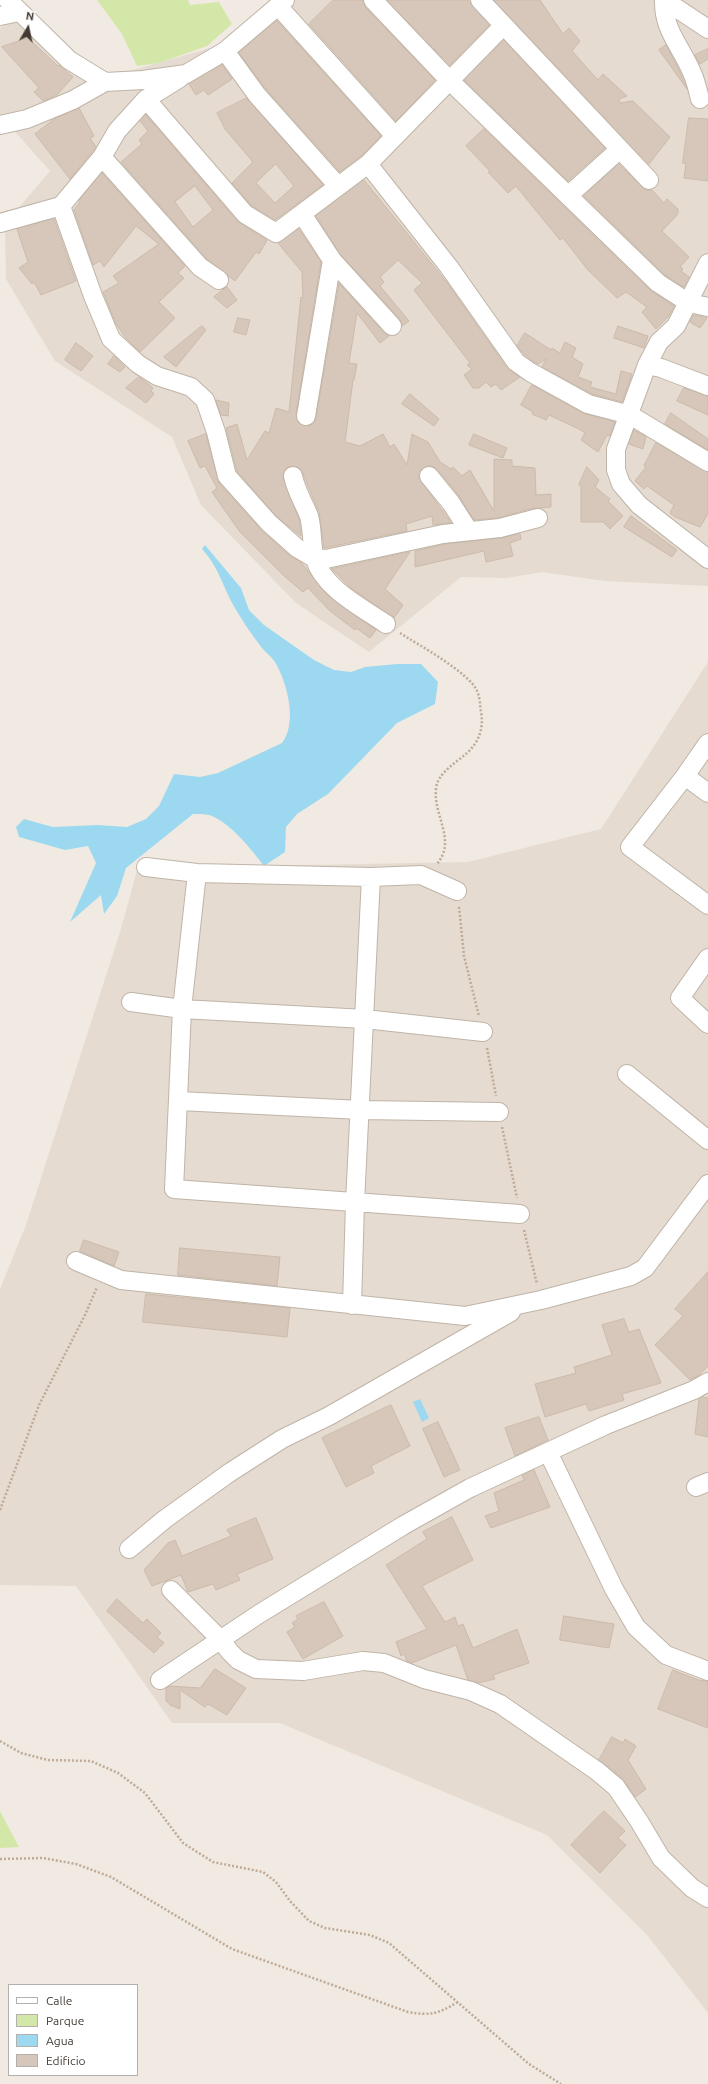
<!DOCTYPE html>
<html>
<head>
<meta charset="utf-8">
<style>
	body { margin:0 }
	#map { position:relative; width:708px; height:2084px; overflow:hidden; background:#f1eae2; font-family:Ubuntu,sans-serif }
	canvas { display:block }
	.legend { position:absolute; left:8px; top:1984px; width:130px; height:92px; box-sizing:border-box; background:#fff; border:1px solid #b3b0ad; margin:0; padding:5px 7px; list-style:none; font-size:12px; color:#423a32 }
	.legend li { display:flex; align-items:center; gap:8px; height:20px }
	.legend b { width:20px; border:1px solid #b3b0ad }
	.north { position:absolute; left:8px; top:8px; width:40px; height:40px; -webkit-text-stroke:3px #fff; paint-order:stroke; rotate:9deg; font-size:11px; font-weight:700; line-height:16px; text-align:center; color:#423a32 }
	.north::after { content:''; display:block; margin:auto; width:14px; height:18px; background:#423a32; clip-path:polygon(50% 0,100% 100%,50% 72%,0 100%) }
</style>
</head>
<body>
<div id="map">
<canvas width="708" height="2084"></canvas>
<ul class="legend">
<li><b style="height:5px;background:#fff"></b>Calle</li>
<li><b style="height:11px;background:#d3e7a9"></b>Parque</li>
<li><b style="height:11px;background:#9cd9f0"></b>Agua</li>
<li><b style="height:11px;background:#d6c7ba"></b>Edificio</li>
</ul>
<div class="north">N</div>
</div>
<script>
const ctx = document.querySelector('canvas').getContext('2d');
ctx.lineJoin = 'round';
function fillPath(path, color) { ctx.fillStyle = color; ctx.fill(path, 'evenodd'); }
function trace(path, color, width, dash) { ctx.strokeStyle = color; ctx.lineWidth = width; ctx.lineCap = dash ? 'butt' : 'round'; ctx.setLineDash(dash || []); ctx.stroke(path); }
const residential = new Path2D(`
	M271 0H708V586L605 581 542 572 507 578 461 577 369 652 296 603 201 505 172 437 55 361 6 279 5 224 50 171 0 115V28L25 10 101 74 133 70 221 45Z
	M708 662V2013L648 1936 547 1835 280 1723H172L76 1586 0 1585V1289L26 1225 121 929 140 859 198 867 468 862 601 829Z`);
const green = new Path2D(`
	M97 0H188L190 5 219 2 232 24 207 46 159 63 137 66 122 34Z
	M0 1811 19 1847 0 1848Z`);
const water = new Path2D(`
	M205 545 241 588 249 610 264 625 314 660 334 670 351 672 365 667 397 664H421L438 682 435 704 397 723 328 794 297 814 286 827 285 852 264 866C252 850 231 824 212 816 207 814 199 814 193 814L126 868 117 896 104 914 101 895 70 922 96 863 88 846 65 850 19 837 16 827 24 819 53 827 98 825 127 827 146 819 159 806 174 774 200 777 218 773 282 743C298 723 287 682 275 662 272 657 266 653 262 648 252 635 243 622 235 608 223 588 219 567 202 549Z
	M420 1399 429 1418 422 1422 413 1402Z`);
const building = new Path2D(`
	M333 0H363L365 7 435 80 396 121 309 24Z
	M387 0H468L489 25 450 65Z
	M494 0H540L563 34 569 28 580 41 572 51 598 80 603 74 627 96 619 99 620 103 633 101 670 137 649 164Z
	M277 21 381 136 361 156 340 172 265 88 239 53Z
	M28 38 58 66 59 65 73 77 57 95 43 101 34 92 39 88 2 47Z
	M504 40 605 148 568 181 464 80Z
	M666 45 679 70 687 89 659 50Z
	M708 49V59L700 64 695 55Z
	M222 65 232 79 208 95 204 90 196 95 189 84Z
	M247 98 323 185 275 220 252 206 232 183 253 162 225 129 217 113ZM276 164 294 186 275 203 256 183Z
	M79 108 94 136 90 138 96 147 70 179 35 134 54 119Z
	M146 115 237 221 267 240 259 254 256 252 235 281 207 259 121 162 142 144 139 140 148 131 140 121ZM195 186 213 210 193 227 175 202Z
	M689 118 708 119V181L684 178 686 164 683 163Z
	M484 129 651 291 674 306 669 316 656 329 642 312 647 307 626 292 617 298 588 270 563 238 560 240 516 186 508 193 488 172 490 171 466 146Z
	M619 164 642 187 646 190H652L664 203 667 199 678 209V214L662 231 689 257 680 267 683 269 681 271 689 277 684 287 665 275 584 196Z
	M102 173 185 266 178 273 184 278 159 302 175 318 140 352 126 338 116 324 103 292 119 283 113 276 159 244 136 226 104 267 100 261 93 265 74 210 80 202 79 201Z
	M364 180 448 284 507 368 520 377 501 390 496 384 491 387 486 382 479 388H473L464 375 472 369 467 365 470 363 414 290 422 283 398 260 380 277 384 282 380 286 409 321 402 326 400 319 340 254 316 216Z
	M54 219 76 281 41 295 34 282 32 284 19 268 28 262 17 229Z
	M299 229 321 262 296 414 299 424 309 426 314 423 316 418 339 283 384 333 389 336 380 343 357 313 349 363 357 364 354 380H353L345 442 360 446 383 434 390 447 394 444 407 465 412 434 428 442 440 462 451 469 453 467 462 476 470 470 494 511V459L512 460V466L535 468 536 495 551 494V507L530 509 498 518 474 520 459 496 437 469 432 466H427L419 472V478L451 523 433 525 432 516 406 524 407 531 324 548 319 512 301 469 291 466 285 469 283 478 299 519 301 536 276 516 237 471 226 428 237 424 247 460 265 431 269 433 276 408 289 412 301 297 303 298 302 272 278 243Z
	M227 287 237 300 227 308 214 297Z
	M694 315 707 318 700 328 690 322Z
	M238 318 250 320 246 335 234 332Z
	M202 326 206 330 176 367 164 357Z
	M618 326 648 336 644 348 614 338Z
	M525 333 551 350 552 348 560 353 565 342 576 348 572 357 583 364 578 377 592 382 590 387 616 394 621 371 632 374 622 402 592 394 542 367 546 359 538 364 536 363 524 354 517 346Z
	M76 343 93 356 81 371 65 360Z
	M114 356 125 367 120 372 108 364Z
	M139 377 153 388 151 391 154 394 146 403 126 388Z
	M532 385 583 413 615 422 610 436 607 435 598 452 581 440 585 433 579 429 549 415 546 420 532 414 533 412 521 405Z
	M684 388 708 396V415L677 401Z
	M410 394 439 419 434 426 402 404Z
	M216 400 229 403 228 416 221 415Z
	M671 413 708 439V450L665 424Z
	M634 430 646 437 643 449 629 444Z
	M206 434 219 483 262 531 290 556 301 562 327 595 376 630 370 638 356 628 355 630 330 611 308 588 303 592 283 575 240 532 212 492 217 488 205 466 200 468 188 441Z
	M474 434 507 448 503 458 469 445Z
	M656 443 708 472V514L700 527 675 517 670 513 674 505 647 486 644 489 635 481 646 467 644 466Z
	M587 467 599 480 595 487 610 499 608 501 623 516 610 529 603 522H581V486L579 485Z
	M631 516 677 550 672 557 624 527Z
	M520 534 521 539 510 543 513 556 486 562 484 551 415 567V551L445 544 501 538Z
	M410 552 385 589 403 605 394 618 351 588 332 569Z
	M84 1240 119 1252 114 1266 80 1251Z
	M180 1248 280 1257 277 1286 178 1275Z
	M708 1272V1366L699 1375 690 1380 655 1345 683 1316 675 1309Z
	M146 1294 290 1308 287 1337 143 1322Z
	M624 1319 629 1332 639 1329 661 1383 622 1394 624 1400 589 1411 586 1404 545 1417 535 1384 576 1373 574 1367 612 1355 602 1325Z
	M702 1397 708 1398V1437L695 1434 699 1399Z
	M391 1405 410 1446 371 1466 374 1473 346 1487 322 1438Z
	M539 1417 548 1440 515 1456 505 1428Z
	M438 1422 460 1470 444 1477 423 1429Z
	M534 1470 550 1507 491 1528 485 1516 499 1511 494 1493 524 1480 522 1475Z
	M452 1517 473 1560 422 1586 445 1622 455 1617 458 1626 463 1624 473 1648 517 1629 529 1663 493 1675 495 1679 478 1683 468 1680 456 1645 412 1663 407 1661 404 1654 401 1656 396 1642 427 1629 386 1565 427 1539 423 1532Z
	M256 1518 273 1559 237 1574 240 1580 216 1590 213 1584 188 1592 181 1575 152 1586 144 1570 168 1543 175 1540 182 1556 231 1536 227 1530Z
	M117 1599 143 1623 147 1619 161 1633 157 1637 164 1643 154 1653 107 1611Z
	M324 1602 343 1636 303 1659 287 1632 295 1627 292 1623 298 1619 296 1616Z
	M564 1616 614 1624 609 1648 560 1640Z
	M215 1669 246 1688 227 1715 208 1704 205 1707 180 1690V1709L170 1705 166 1701V1688L170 1686 200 1688Z
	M673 1670 698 1680 708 1681V1728L658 1709Z
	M612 1737 623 1743 625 1739 636 1746 628 1760 646 1789 635 1797 623 1779 599 1760Z
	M604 1811 625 1831 618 1838 626 1845 600 1873 571 1845Z`);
const path = new Path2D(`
	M400 633C417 644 470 673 477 691 480 697 480 705 481 712 484 728 479 742 467 753 456 763 437 773 436 789 433 816 457 840 437 864
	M459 907 464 956 479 1016
	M487 1048 496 1096
	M502 1127 517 1198
	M524 1230 537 1284
	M0 1510 39 1405 86 1313 97 1287
	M0 1741 21 1753 48 1760 91 1761 118 1773 145 1793 183 1843 213 1862 263 1872 276 1882 290 1901 309 1921 325 1928 370 1935 389 1943 529 2064 561 2084
	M0 1859 43 1858 76 1864 111 1877 232 1949 408 2012C432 2016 437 2014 458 2002`);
const minor = new Path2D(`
	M8 0 69 60 105 82 143 80 186 74 225 51 285 0
	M373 0 450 81 658 283 689 303 708 307
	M480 0 649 180
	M664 0C663 31 682 47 693 75 696 82 698 91 700 99
	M664 0 708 29
	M278 6 395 136
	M0 16 19 12
	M225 51 257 95 338 186
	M146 99 245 214 276 233 368 164 503 26
	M0 125 27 119 73 100 105 82
	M102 157 200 267 219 280
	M368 164 449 267 516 362 530 372 588 404 630 415 708 462
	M569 195 620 149
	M61 206 93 296 111 339 138 364 157 376 191 387 205 400 216 432 227 476 269 523 297 548 314 558 326 559 443 534 500 528 538 518
	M302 214 332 260 392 326
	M0 223 61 206 102 157 117 131 146 99 180 78
	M708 263 676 326 659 342 647 365 616 449V470L621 484 639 505 708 559
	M647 365 661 368 708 386
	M306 416 332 260
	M293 476C296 491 304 503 309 516 313 530 311 545 315 559 323 588 363 608 386 624
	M429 476 451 503 469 531
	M708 743 685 776 630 847 708 905
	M685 776 708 793
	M146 867 197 873 371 877 421 875 457 891
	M197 873 182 1009 174 1189 520 1214
	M708 958 680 998 708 1024
	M131 1002 182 1009 365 1019 483 1032
	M627 1074 708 1140
	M179 1101 361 1110 499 1112
	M76 1261 121 1280 465 1316 541 1300 631 1276 645 1268 708 1184
	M352 1305 355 1203 371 877
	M548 1452 614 1589 636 1627 666 1655 708 1671
	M696 1487 708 1482
	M129 1549 165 1519 229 1473 282 1439 329 1416 511 1312
	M171 1590 220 1639 230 1652 238 1660 256 1669 303 1671 363 1661 384 1663 424 1679 471 1691 500 1704 597 1771 616 1787 639 1821 661 1858 692 1888 708 1898
	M160 1680 259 1614 404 1525 470 1488 606 1425 694 1390 708 1382`);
fillPath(residential, '#e5dbd0');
fillPath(green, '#d3e7a9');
fillPath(water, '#9cd9f0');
fillPath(building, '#d6c7ba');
trace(building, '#cdbbaa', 1);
trace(minor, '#bfb4a7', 20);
trace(path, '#beaa96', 2.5, [2, 2]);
trace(minor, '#fff', 18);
</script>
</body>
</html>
